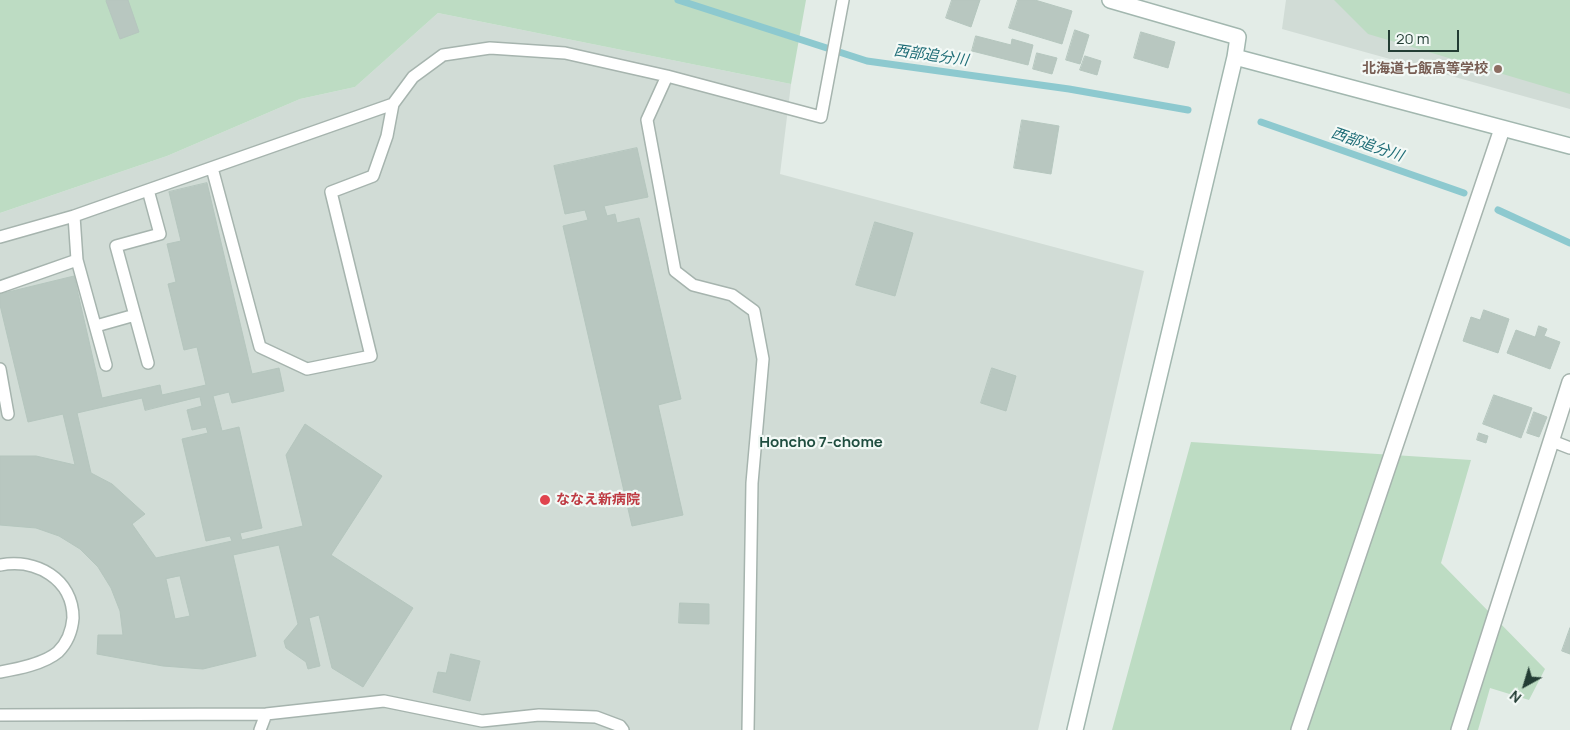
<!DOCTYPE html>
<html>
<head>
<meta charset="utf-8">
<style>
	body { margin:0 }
	#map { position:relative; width:1570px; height:730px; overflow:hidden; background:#e3ece7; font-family:Manrope,sans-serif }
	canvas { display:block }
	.north { position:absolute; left:1500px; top:660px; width:50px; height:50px; -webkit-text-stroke:4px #f3f9f6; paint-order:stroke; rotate:219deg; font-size:14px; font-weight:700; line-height:20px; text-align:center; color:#233d34 }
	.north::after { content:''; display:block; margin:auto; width:18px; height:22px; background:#233d34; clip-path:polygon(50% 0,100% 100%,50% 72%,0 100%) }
	.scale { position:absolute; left:1388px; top:30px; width:71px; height:22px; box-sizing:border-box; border:2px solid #233d34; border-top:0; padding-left:6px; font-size:15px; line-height:18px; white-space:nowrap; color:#233d34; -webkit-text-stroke:4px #f3f9f6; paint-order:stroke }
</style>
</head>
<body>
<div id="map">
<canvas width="1570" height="730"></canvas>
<div class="north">N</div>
<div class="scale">20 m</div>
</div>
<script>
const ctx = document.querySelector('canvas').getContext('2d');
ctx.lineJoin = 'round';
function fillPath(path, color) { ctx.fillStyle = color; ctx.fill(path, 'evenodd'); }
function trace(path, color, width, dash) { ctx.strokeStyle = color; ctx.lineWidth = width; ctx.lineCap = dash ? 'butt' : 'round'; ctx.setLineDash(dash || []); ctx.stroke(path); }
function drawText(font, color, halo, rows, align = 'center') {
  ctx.font = font + ' Manrope,"Noto Sans JP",sans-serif'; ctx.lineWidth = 4.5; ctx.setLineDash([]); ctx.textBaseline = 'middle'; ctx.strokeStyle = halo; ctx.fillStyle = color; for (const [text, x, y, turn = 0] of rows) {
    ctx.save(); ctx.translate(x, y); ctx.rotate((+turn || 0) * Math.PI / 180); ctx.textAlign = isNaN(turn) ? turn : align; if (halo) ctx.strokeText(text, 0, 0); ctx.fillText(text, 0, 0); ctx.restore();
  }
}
const built = new Path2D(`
	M1286 0H1570V109L1282 29Z
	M438 13 791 84 780 174 1144 271 1038 730H0V213L167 156 300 99 355 87Z`);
const green = new Path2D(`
	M0 0H806L791 84 438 13 355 87 300 99 167 156 0 213Z
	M1334 0H1570V94L1368 34Z
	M1191 442 1471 460 1441 563 1545 669 1529 700 1490 688 1478 730H1112Z`);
const stream = new Path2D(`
	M678 0 867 61 1069 89 1188 110
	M1261 122 1464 193
	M1498 210 1570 243`);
const building = new Path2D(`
	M109 0H128L139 32 120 39 106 1Z
	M952 0H980L971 27 946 18Z
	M1018 0H1035L1072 11 1062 44 1009 28Z
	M1075 30 1089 35 1080 64 1066 60Z
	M1141 32 1175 42 1168 68 1134 58Z
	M976 36 1011 45 1012 39 1033 45 1028 65 972 51Z
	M1037 53 1057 58 1052 74 1033 69Z
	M1085 56 1101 61 1097 75 1080 70Z
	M1022 120 1059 126 1051 174 1014 168Z
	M637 148 648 197 604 206 607 216 615 214 617 223 639 218 681 399 658 405 683 515 632 526 563 226 588 220 585 210 565 214 554 166Z
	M207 183 252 374 279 368 284 391 232 403 229 392 213 396 222 431 239 427 262 528 240 533 242 540 303 526 286 455 305 424 382 476 331 555 413 608 363 687 332 668 319 615 309 618 320 666 308 669 306 662 286 648 284 641 298 624 279 545 233 555 256 656 203 669 163 666 97 654 98 635H123L120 611 111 588 98 567 80 549 59 536 36 528 0 525V456H36L75 465 63 414 28 422 0 305V294L74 276 102 398 160 385 162 395 206 385 197 347 184 350 168 284 176 282 167 244 181 241 169 192ZM200 397 202 406 187 410 192 430 206 427 208 433 182 439 206 541 230 536 232 541 156 558 132 524 145 514 112 484 91 473 77 413 142 398 145 410ZM180 576 190 616 175 619 166 579Z
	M875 222 913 233 895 296 856 285Z
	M1484 310 1509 319 1498 353 1463 341 1471 317 1480 320Z
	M1539 326 1547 329 1544 336 1560 342 1550 369 1507 353 1516 330 1535 337Z
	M992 368 1016 376 1006 411 981 403Z
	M1494 395 1532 408 1521 438 1483 424Z
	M1534 412 1547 417 1539 437 1527 433Z
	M1479 433 1488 436 1486 443 1477 440Z
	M680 603 709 604V624L679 623Z
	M1570 628V654L1562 651Z
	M451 654 480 661 470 701 433 692 438 672 446 673Z`);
const lane = new Path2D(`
	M212 168 260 347 307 369 371 356 331 192 373 176 387 136 393 104 413 77 443 55 490 48 565 53 667 76
	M148 190 160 234 116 246 148 363
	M0 237 74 216
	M77 260 106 365
	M0 287 77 260 74 216 393 104
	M96 326 135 315
	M0 369 8 414
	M1552 441 1570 448
	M0 565C36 558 73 579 73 618 72 630 67 643 58 652 44 664 17 669 0 672
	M0 715 266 714 384 701 482 721 539 715 596 717 620 726 623 730
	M260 730 266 714
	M748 730 752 483 763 359 754 311 732 295 693 285 675 271 647 120 667 76 821 117 843 0`);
const street = new Path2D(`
	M1299 730 1502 129
	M1459 730 1570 382`);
const secondary = new Path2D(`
	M1110 0 1238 37 1235 57 1570 146
	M1075 730 1235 57`);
const markers = [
	[1498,69,5,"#8d6e63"],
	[545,500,6,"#e0444e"]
];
const educationNames = [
	["北海道七飯高等学校",1488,69]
];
const healthNames = [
	["ななえ新病院",556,500]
];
const waterNames = [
	["西部追分川",931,56,8],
	["西部追分川",1367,145,19]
];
const neighbourhoodNames = [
	["Honcho 7-chome",821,443]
];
fillPath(built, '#d1dcd6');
fillPath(green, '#bddcc3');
trace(stream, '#8dc9cf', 7);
fillPath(building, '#b8c7c0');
trace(building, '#b5c6be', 1);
trace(lane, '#a6b4ae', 14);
trace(street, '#a6b4ae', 18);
trace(secondary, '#a2b7af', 18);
trace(lane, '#fff', 11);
trace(street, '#fff', 15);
trace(secondary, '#fff', 15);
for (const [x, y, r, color] of markers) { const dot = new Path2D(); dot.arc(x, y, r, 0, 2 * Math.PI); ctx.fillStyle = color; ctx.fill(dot); trace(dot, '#f3f9f6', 2); }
drawText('bold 14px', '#785e54', '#f3f9f6', educationNames, 'right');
drawText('bold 14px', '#be3a42', '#f3f9f6', healthNames, 'left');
drawText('italic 15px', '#1f6d77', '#f3f9f6', waterNames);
drawText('bold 15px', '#204e40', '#f3f9f6', neighbourhoodNames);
</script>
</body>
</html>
